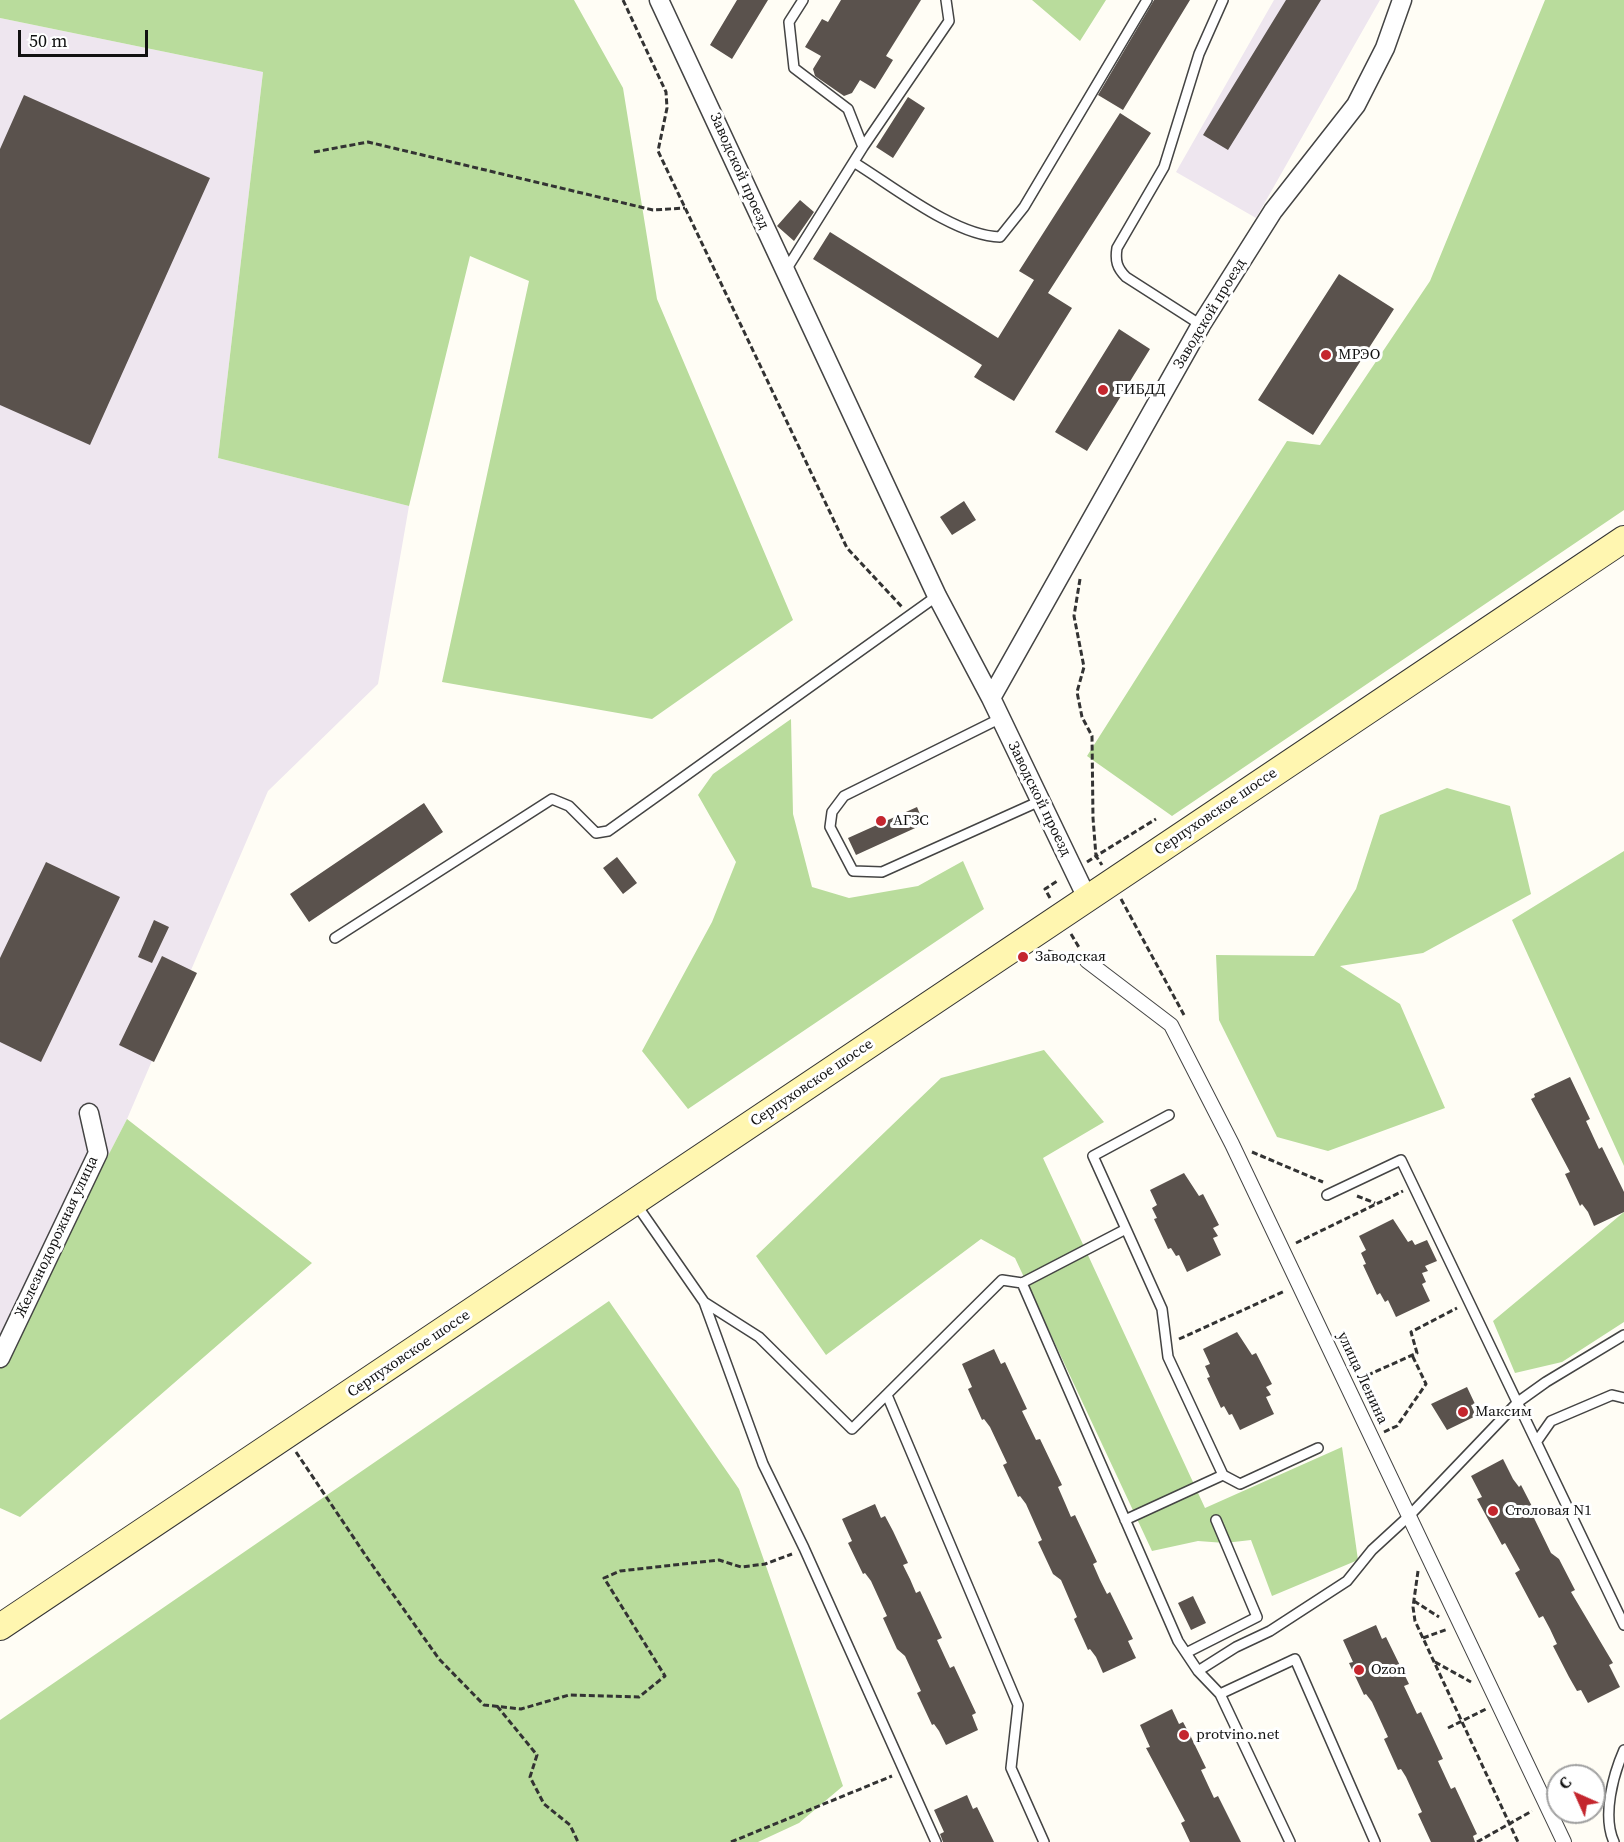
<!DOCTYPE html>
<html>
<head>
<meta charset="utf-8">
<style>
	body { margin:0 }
	#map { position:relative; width:1624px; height:1842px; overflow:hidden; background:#fffdf5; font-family:"Source Serif 4",serif }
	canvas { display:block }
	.north { position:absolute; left:1546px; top:1764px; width:60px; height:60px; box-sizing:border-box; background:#fff; border:2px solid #a0a0a0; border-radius:50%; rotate:315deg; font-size:16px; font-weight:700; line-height:24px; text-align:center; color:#111 }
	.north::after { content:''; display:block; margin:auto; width:21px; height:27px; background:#c4262e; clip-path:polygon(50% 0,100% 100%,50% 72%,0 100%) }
	.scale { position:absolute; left:18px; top:30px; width:130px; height:27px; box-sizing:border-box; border:3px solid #111; border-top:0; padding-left:8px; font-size:18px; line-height:21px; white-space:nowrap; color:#111; -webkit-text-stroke:4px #fff; paint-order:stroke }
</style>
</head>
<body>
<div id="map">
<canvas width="1624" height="1842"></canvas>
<div class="north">С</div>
<div class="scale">50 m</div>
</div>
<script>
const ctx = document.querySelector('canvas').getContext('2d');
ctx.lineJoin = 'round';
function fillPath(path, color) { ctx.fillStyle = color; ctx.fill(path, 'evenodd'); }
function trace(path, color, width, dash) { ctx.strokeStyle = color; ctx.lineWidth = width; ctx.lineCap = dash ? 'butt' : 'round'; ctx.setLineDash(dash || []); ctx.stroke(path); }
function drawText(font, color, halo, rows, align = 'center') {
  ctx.font = font + ' "Source Serif 4",serif'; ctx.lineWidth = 6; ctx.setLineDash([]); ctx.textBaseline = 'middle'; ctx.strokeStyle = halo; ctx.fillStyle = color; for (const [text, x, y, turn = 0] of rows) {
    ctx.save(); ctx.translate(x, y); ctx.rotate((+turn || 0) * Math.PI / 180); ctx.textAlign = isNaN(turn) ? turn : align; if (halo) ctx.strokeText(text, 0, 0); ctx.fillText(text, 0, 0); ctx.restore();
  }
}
const industrial = new Path2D(`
	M1274 0H1380L1256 218 1176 172Z
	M0 18 263 72 218 458 409 506 378 684 268 791 127 1119 0 1365Z`);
const forest = new Path2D(`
	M0 0H574L623 88 657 299 793 620 652 719 442 682 529 281 470 256 409 506 218 458 263 72 0 18Z
	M1032 0H1106L1080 41Z
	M1545 0H1624V510L1172 816 1087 756 1287 441 1320 445 1430 281Z
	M791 719 793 814 812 887 849 898 918 886 963 861 984 909 688 1109 642 1051 712 922 736 862 698 795 713 774Z
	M1447 788 1510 806 1531 894 1423 953 1340 966 1400 1004 1445 1108 1328 1151 1277 1137 1219 1020 1216 955 1314 956 1356 889 1380 815Z
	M1624 851V1166L1512 920Z
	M1044 1050 1104 1122 1043 1158 1205 1508 1342 1447 1358 1560 1272 1596 1251 1540 1225 1543 1198 1541 1152 1551 1015 1258 981 1239 826 1355 756 1256 941 1078Z
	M127 1119 312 1263 20 1517 0 1508V1365Z
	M1624 1212V1322L1562 1362 1515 1373 1493 1321Z
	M609 1301 739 1489 843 1786 799 1823 758 1842H0V1720Z`);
const building = new Path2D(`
	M737 0H768L732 59 710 45Z
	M841 0H921L886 56 893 60 875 89 860 80 852 93 844 96 815 76 813 69 821 56 805 47 822 19 828 22Z
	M1154 0H1190L1123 110 1098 95Z
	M1286 0H1321L1228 150 1203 135Z
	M24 95 210 178 90 445 0 405V149Z
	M908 97 925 108 893 158 876 147Z
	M1120 113 1151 133 1048 293 1072 308 1014 401 974 377 982 365 813 259 830 232 998 338 1034 280 1019 271Z
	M800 200 814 212 794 241 777 226Z
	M1339 274 1394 309 1313 435 1258 400Z
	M1119 329 1150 349 1087 451 1055 432Z
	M964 501 976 520 952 535 940 517Z
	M424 803 443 832 309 922 290 894Z
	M917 807 924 824 856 855 848 838Z
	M617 857 637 883 623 894 603 868Z
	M46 862 120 897 41 1062 0 1042V958Z
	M154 920 169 927 152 963 138 957Z
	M162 956 197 973 154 1062 119 1045Z
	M1570 1077 1590 1119 1586 1121 1599 1149 1602 1147 1624 1192V1212L1594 1226 1588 1212 1582 1204 1580 1206 1565 1174 1570 1172 1531 1099 1535 1097 1534 1094Z
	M1184 1173 1199 1196 1203 1194 1219 1225 1213 1228 1218 1236 1213 1238 1221 1255 1187 1272 1179 1255 1176 1256 1171 1248 1168 1249 1154 1219 1157 1218 1152 1208 1157 1205 1150 1190Z
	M1393 1219 1408 1242 1412 1240 1415 1245 1427 1240 1437 1261 1425 1266 1428 1271 1422 1273 1426 1282 1422 1284 1430 1301 1396 1317 1388 1300 1385 1302 1380 1293 1377 1295 1363 1265 1366 1264 1361 1253 1366 1250 1359 1236Z
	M1237 1332 1252 1355 1256 1353 1272 1384 1266 1387 1271 1395 1266 1397 1274 1414 1240 1430 1232 1414 1229 1415 1224 1406 1221 1408 1207 1378 1210 1377 1205 1366 1210 1364 1203 1349Z
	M994 1349 1001 1364 1005 1362 1012 1377 1027 1409 1022 1411 1036 1440 1040 1439 1062 1485 1058 1487 1065 1503 1071 1517 1075 1515 1097 1562 1093 1564 1100 1580 1107 1594 1110 1592 1133 1639 1128 1641 1136 1658 1103 1673 1096 1657 1090 1649 1088 1650 1074 1619 1077 1617 1061 1580 1053 1574 1038 1542 1042 1540 1026 1504 1020 1496 1018 1497 1003 1465 1007 1463 990 1427 984 1419 982 1420 968 1389 972 1387 962 1364Z
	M1467 1387 1475 1404 1471 1405 1476 1416 1447 1430 1431 1404Z
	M1503 1459 1513 1479 1519 1487 1521 1485 1537 1516 1534 1518 1551 1553 1559 1559 1575 1590 1571 1592 1613 1663 1609 1665 1620 1687 1588 1703 1581 1690 1577 1691 1569 1677 1553 1646 1557 1644 1550 1629 1543 1616 1539 1618 1515 1573 1520 1570 1505 1543 1502 1545 1477 1499 1482 1497 1471 1476Z
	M875 1504 881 1518 885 1516 893 1531 908 1563 903 1565 910 1579 916 1593 920 1591 942 1638 937 1640 950 1668 954 1666 976 1713 972 1715 978 1730 946 1745 939 1731 934 1724 932 1725 917 1693 921 1691 905 1656 897 1649 883 1618 887 1616 871 1581 865 1573 863 1574 848 1543 852 1541 842 1519Z
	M1193 1596 1206 1623 1191 1630 1178 1603Z
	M1376 1625 1382 1639 1386 1637 1409 1684 1404 1686 1417 1714 1421 1712 1443 1759 1438 1761 1451 1789 1455 1787 1477 1834 1473 1836 1475 1842H1431L1418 1814 1422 1812 1406 1777 1401 1769 1398 1770 1384 1739 1388 1737 1372 1702 1366 1694 1364 1695 1349 1663 1353 1662 1343 1640Z
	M1172 1709 1179 1724 1183 1722 1191 1737 1206 1768 1201 1770 1214 1798 1218 1796 1241 1842H1190L1181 1823 1185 1821 1146 1748 1150 1747 1140 1725Z
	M967 1795 973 1809 977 1807 994 1842H943L940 1834 944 1832 934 1810Z`);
const path = new Path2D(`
	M623 0 666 92 667 108 658 151 847 548 902 607
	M314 152 368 142 653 210 685 208
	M1080 579 1074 616 1084 667 1077 692 1082 717 1092 736 1093 818 1096 856 1156 819
	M1087 862 1096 856 1102 865
	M1050 898 1045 889 1059 880
	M1121 899 1184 1015
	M1071 934 1080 949
	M1048 951 1074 958
	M1252 1152 1323 1182
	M1357 1196 1375 1203
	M1296 1243 1403 1191
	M1179 1339 1285 1291
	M1359 1379 1417 1353 1411 1332 1457 1308
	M1384 1432 1397 1426 1426 1384 1412 1355
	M296 1452 368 1559 439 1659 484 1705 521 1709 569 1695 639 1697 665 1676 604 1578 620 1571 719 1560 741 1567 765 1564 792 1554
	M1418 1571 1413 1607 1415 1621 1518 1842
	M1414 1601 1439 1617
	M1423 1638 1448 1629
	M1435 1662 1471 1682
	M497 1706 537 1755 530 1777 544 1804 570 1825 578 1842
	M1448 1728 1486 1709
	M731 1842 892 1776
	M1477 1842 1532 1811`);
const service = new Path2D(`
	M863 147 949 21 946 0
	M855 163C894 187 955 236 1000 237L1024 207 1147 0
	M786 270 863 147 848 109 794 68 789 22 803 0
	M1201 325 1126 277C1117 268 1115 261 1117 248L1164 167 1199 54 1223 0
	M1001 718 844 796 832 812 830 827 853 871 882 872 1040 801
	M335 938 552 799 569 806 596 833 608 831 937 596
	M1327 1195 1401 1160 1624 1625
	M636 1204 704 1302 759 1337 852 1429 1002 1280 1022 1283 1178 1641 1198 1671 1220 1694 1295 1659 1375 1842
	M1126 1229 1093 1156 1169 1115
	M1022 1283 1126 1229 1162 1309 1168 1357 1223 1475 1125 1520
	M704 1302 763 1464 804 1548 936 1842
	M887 1395 1018 1705 1011 1768 1044 1842
	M1537 1441 1551 1421 1612 1395 1624 1398
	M1223 1475 1240 1484 1318 1448
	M1186 1653 1257 1617 1216 1520
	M1198 1671 1236 1647 1270 1631 1347 1581 1372 1550 1409 1516 1518 1402 1546 1382 1624 1335
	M1220 1694 1290 1842
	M1614 1842C1602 1816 1613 1775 1624 1750`);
const pedestrian = new Path2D(`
	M1087 961 1171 1025 1232 1144 1564 1842`);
const minor = new Path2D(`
	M659 0 937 596 991 698 1088 900
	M991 698 1201 325 1273 211 1356 105 1385 48 1402 0
	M0 1358 98 1153 89 1113`);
const secondary = new Path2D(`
	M0 1627 1624 539`);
const markers = [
	[1326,355,6,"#c4262e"],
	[1103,390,6,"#c4262e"],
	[881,821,6,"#c4262e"],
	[1023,957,6,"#c4262e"],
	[1463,1412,6,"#c4262e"],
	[1493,1511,6,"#c4262e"],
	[1359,1670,6,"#c4262e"],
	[1184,1735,6,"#c4262e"]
];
const streetNames = [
	["Заводской проезд",739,171,66],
	["Заводской проезд",1210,314,-59],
	["Заводской проезд",1039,799,64],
	["Серпуховское шоссе",1216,812,-34],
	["Серпуховское шоссе",812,1083,-34],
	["Железнодорожная улица",57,1237,-65],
	["Серпуховское шоссе",409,1354,-34],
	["улица Ленина",1362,1378,65]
];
const poiNames = [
	["МРЭО",1338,355],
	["ГИБДД",1115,390],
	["АГЗС",893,821],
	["Заводская",1035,957],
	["Максим",1475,1412],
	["Столовая N1",1505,1511],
	["Ozon",1371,1670],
	["protvino.net",1196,1735]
];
fillPath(industrial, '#eee6ef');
fillPath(forest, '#b9dc9c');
fillPath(building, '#5a524d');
trace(service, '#444', 12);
trace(pedestrian, '#444', 16);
trace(minor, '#444', 21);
trace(secondary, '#333', 28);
trace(path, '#333', 3, [6, 3]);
trace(service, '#fff', 9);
trace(pedestrian, '#fff', 14);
trace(minor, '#fff', 18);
trace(secondary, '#fff6b0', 26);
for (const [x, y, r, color] of markers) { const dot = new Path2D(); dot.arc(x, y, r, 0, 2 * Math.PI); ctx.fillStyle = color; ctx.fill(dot); trace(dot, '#fff', 2); }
drawText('15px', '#111', '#fff', streetNames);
drawText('15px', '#111', '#fff', poiNames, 'left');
</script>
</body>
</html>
